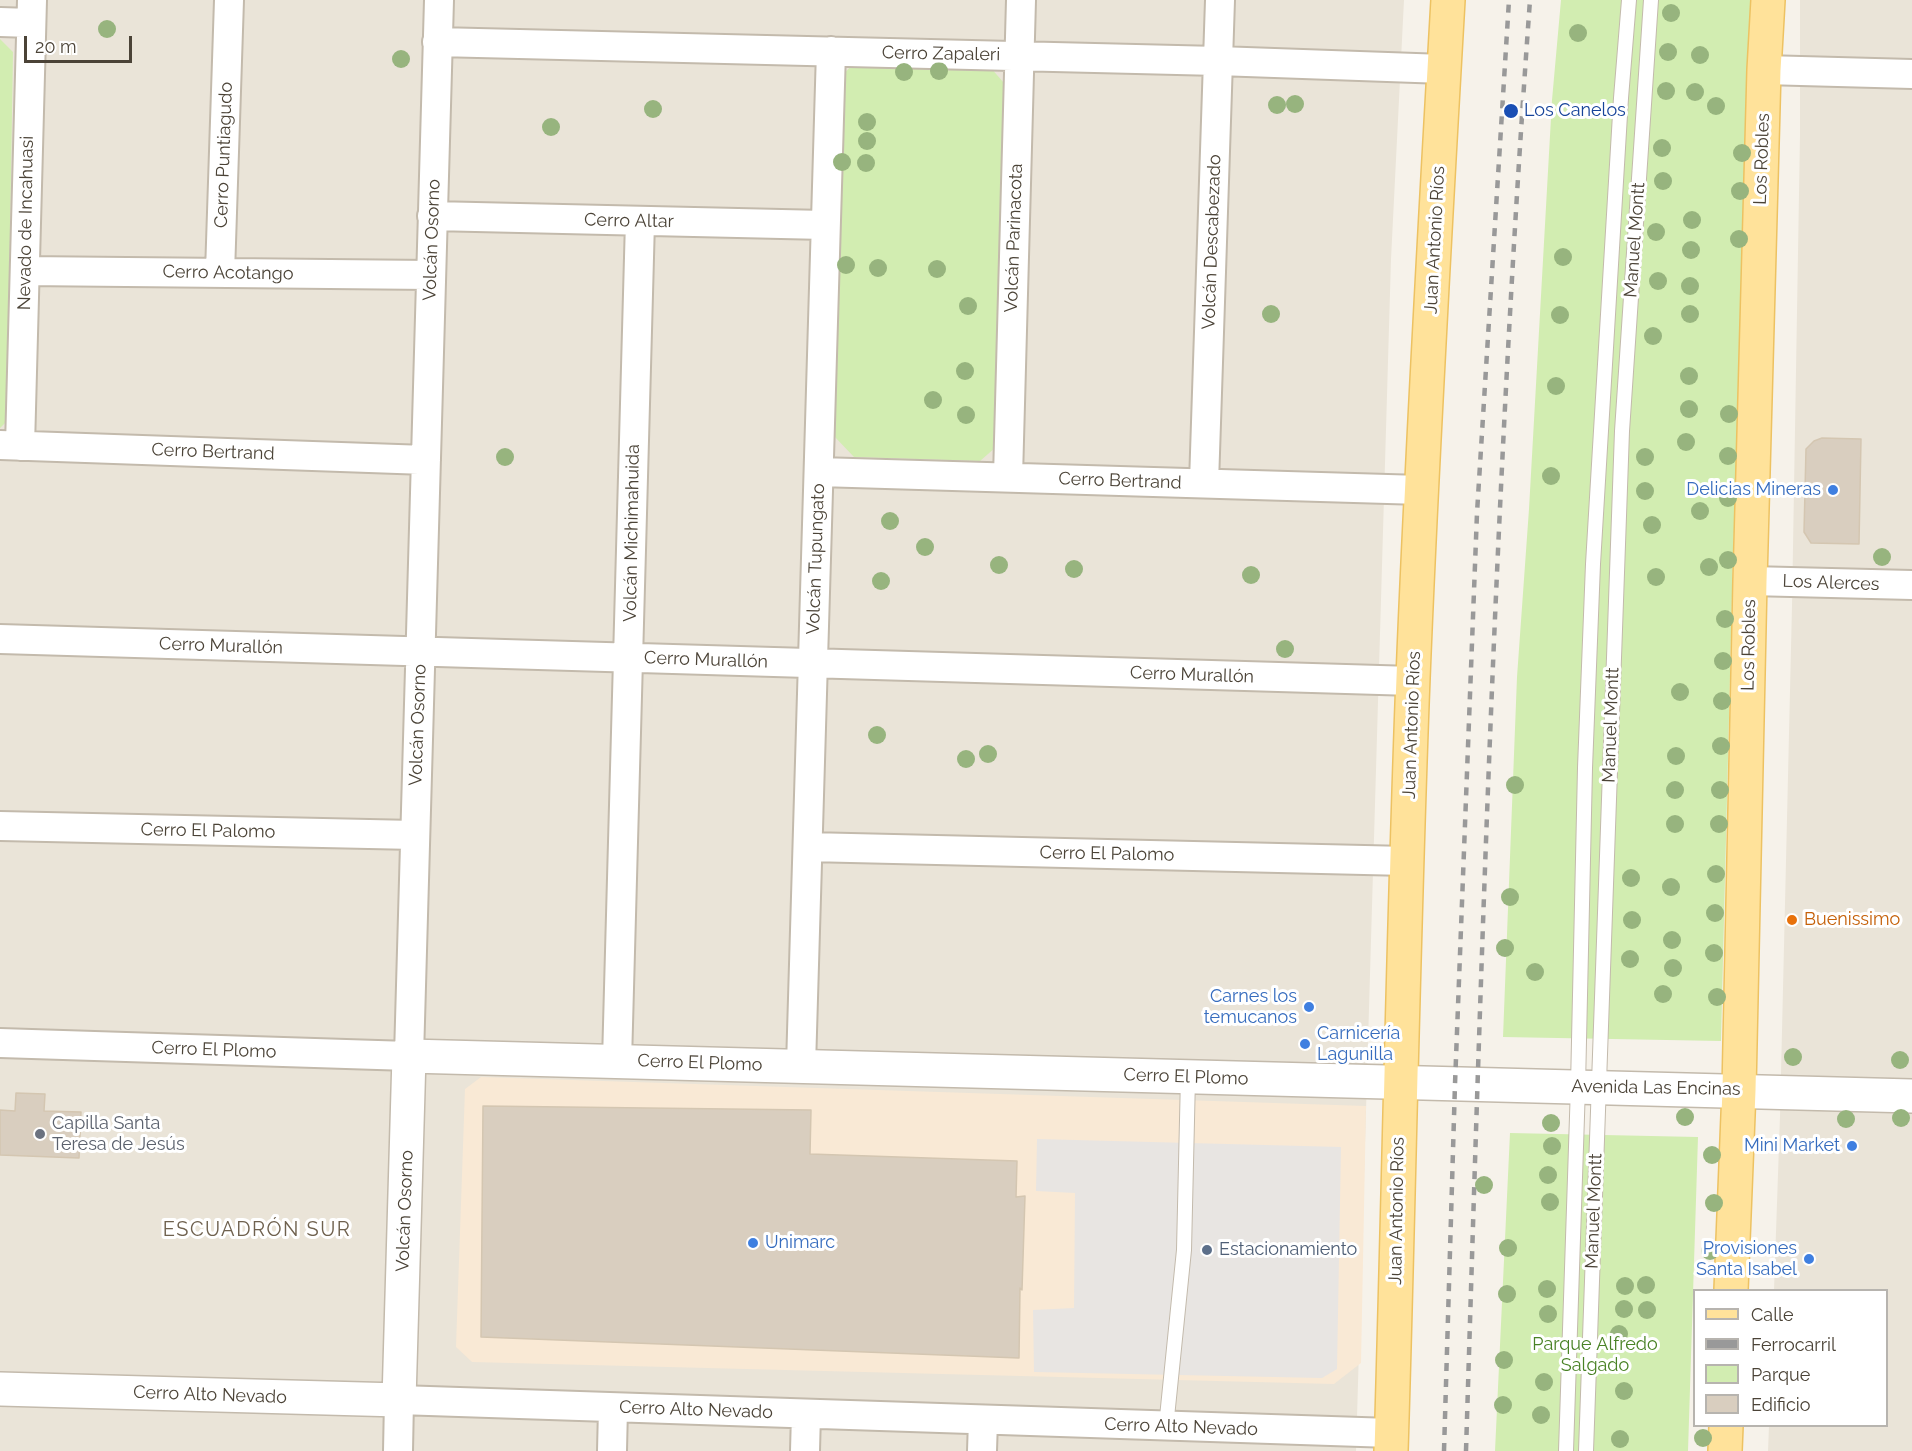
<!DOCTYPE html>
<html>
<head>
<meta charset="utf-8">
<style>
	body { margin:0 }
	#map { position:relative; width:1912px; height:1451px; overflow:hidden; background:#f6f2ea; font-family:Raleway,sans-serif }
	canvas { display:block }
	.legend { position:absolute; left:1693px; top:1289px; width:195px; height:138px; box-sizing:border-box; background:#fff; border:2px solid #b7b4af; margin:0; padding:8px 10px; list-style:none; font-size:18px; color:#4b4337 }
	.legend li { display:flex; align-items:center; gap:12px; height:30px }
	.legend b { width:30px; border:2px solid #b7b4af }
	.scale { position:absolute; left:24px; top:36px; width:108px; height:27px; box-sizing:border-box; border:3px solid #4b4337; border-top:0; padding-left:8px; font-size:18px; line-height:21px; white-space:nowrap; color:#4b4337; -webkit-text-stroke:4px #fff; paint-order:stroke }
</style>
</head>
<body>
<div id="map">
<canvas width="1912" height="1451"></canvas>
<ul class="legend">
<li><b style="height:8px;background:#ffe29a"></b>Calle</li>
<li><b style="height:8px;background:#999"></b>Ferrocarril</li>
<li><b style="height:16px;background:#d2edb1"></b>Parque</li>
<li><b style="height:16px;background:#d9cebf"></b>Edificio</li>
</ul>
<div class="scale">20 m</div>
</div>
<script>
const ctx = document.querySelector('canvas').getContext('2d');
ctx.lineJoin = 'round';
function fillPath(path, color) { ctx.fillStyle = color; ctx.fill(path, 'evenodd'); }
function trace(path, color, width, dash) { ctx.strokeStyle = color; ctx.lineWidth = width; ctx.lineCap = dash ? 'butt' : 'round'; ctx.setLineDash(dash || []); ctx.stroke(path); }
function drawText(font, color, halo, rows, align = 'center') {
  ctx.font = font + ' Raleway,sans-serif'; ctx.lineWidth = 6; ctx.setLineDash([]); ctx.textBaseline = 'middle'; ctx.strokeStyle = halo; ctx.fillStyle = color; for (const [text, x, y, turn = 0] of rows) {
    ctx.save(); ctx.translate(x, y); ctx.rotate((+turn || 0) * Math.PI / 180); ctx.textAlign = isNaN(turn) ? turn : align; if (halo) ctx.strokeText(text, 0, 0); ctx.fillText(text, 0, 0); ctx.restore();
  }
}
const residential = new Path2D(`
	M0 0H1404L1391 259 1356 1451H0Z
	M1800 0H1912V1451H1768L1769 1426H1886V1290H1774L1780 1116 1792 606 1800 135Z`);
const commercial = new Path2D(`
	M481 1077 1366 1106 1361 1363 1334 1384 472 1362 456 1347 465 1089Z`);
const green = new Path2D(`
	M1561 0H1753L1755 39 1733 555 1721 1041 1503 1037 1517 677 1529 509 1552 100Z
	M0 39 13 52 7 421 0 428Z
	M853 64 990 67 1004 83 996 447 980 461 854 457 834 436 840 78Z
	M1510 1133 1698 1137 1688 1451H1495Z`);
const parking = new Path2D(`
	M1037 1139 1341 1147 1337 1369 1322 1378 1034 1372 1033 1310 1074 1308 1075 1193 1036 1191Z`);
const building = new Path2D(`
	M1822 438 1861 439 1859 544 1811 543 1804 532 1806 449 1814 441Z
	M16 1093 45 1094 44 1111 81 1112 79 1158 0 1155V1110L15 1111Z
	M483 1106 811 1110 810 1154 1017 1161 1016 1197 1025 1196 1022 1290 1020 1288 1019 1358 481 1337Z`);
const service = new Path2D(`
	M1166 1427 1184 1250 1188 1077
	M1566 1451 1578 1086 1585 768 1593 564 1621 98 1629 0
	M1586 1451 1622 431 1651 0`);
const minor = new Path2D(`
	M0 22 31 23
	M437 42 1218 61 1444 69
	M1764 70 1912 74
	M432 216 825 225
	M25 271 431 275
	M220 273 229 0
	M0 445 426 460
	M20 446 32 0
	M819 472 1421 490
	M1008 477 1021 0
	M1204 483 1220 0
	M1750 581 1912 585
	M0 639 1413 681
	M0 826 415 835
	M808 847 1407 861
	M0 1043 409 1056 439 0
	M617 1061 640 221
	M801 1066 831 51
	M398 1451 399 1400 1391 1433
	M612 1451 613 1408
	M805 1451 806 1414
	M982 1451 983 1420`);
const tertiary = new Path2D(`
	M0 1389 399 1400 409 1056 1912 1096`);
const primary = new Path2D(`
	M1731 1290 1739 1090 1750 581 1764 70 1768 0
	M1391 1451C1399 1193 1403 935 1413 678 1422 452 1435 226 1448 0
	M1725 1451 1726 1426`);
const rail = new Path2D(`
	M1444 1451 1455 1084 1477 513 1509 0
	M1466 1451C1481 967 1495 483 1530 0`);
const trees = [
	[1671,13],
	[107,29],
	[1578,33],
	[1668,52],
	[1700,55],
	[401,59],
	[939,71],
	[904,72],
	[1666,91],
	[1695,92],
	[1295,104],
	[1277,105],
	[1716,106],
	[653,109],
	[867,122],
	[551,127],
	[867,141],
	[1662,148],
	[1742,153],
	[842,162],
	[866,163],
	[1663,181],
	[1740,191],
	[1692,220],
	[1656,232],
	[1739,239],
	[1691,250],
	[1563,257],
	[846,265],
	[878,268],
	[937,269],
	[1658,281],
	[1690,286],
	[968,306],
	[1271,314],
	[1690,314],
	[1560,315],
	[1653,336],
	[965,371],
	[1689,376],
	[1556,386],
	[933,400],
	[1689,409],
	[1729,414],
	[966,415],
	[1686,442],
	[1728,456],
	[505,457],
	[1645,457],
	[1551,476],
	[1645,491],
	[1728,498],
	[1700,511],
	[890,521],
	[1652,525],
	[925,547],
	[1882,557],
	[1728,560],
	[999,565],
	[1709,567],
	[1074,569],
	[1251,575],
	[1656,577],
	[881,581],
	[1725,619],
	[1285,649],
	[1723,661],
	[1680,692],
	[1722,701],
	[877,735],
	[1721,746],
	[988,754],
	[1676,756],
	[966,759],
	[1515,785],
	[1675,790],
	[1720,790],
	[1675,824],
	[1719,824],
	[1716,874],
	[1631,878],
	[1671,887],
	[1510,897],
	[1715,913],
	[1632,920],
	[1672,940],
	[1505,948],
	[1714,953],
	[1630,959],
	[1673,968],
	[1535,972],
	[1663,994],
	[1717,997],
	[1793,1057],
	[1900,1060],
	[1685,1117],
	[1901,1118],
	[1846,1119],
	[1551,1123],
	[1552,1146],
	[1712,1155],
	[1548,1175],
	[1484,1185],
	[1550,1202],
	[1714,1203],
	[1508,1248],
	[1710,1251],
	[1646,1285],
	[1625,1286],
	[1547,1289],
	[1507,1294],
	[1624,1309],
	[1647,1310],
	[1548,1314],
	[1619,1334],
	[1504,1360],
	[1544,1382],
	[1624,1391],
	[1503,1405],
	[1541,1415],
	[1703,1438],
	[1620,1439]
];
const markers = [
	[1511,111,8,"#1a4fb4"],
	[1833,490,6,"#3f7fe0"],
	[1792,920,6,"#e8710a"],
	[1309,1007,6,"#3f7fe0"],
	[1305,1044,6,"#3f7fe0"],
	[40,1134,6,"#6b7280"],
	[1852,1146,6,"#3f7fe0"],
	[753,1243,6,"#3f7fe0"],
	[1207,1250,6,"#5c6f8a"],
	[1809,1259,6,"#3f7fe0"]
];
const streetNames = [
	["Cerro Zapaleri",941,54,1],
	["Cerro Puntiagudo",224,155,-88],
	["Los Robles",1762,159,-88],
	["Cerro Altar",629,221,1],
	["Nevado de Incahuasi",26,223,-89],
	["Volcán Parinacota",1014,238,-88],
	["Volcán Osorno",432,240,-88],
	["Juan Antonio Ríos",1435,240,-87],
	["Manuel Montt",1635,240,-86],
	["Volcán Descabezado",1212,242,-88],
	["Cerro Acotango",228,273,1],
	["Cerro Bertrand",213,452,2],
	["Cerro Bertrand",1120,481,2],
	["Volcán Michimahuida",632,533,-89],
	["Volcán Tupungato",816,559,-88],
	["Los Alerces",1831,583,2],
	["Los Robles",1749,645,-89],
	["Cerro Murallón",221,646,2],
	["Cerro Murallón",706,660,2],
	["Cerro Murallón",1192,675,2],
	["Volcán Osorno",418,725,-88],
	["Juan Antonio Ríos",1412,725,-88],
	["Manuel Montt",1611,725,-88],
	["Cerro El Palomo",208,831,1],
	["Cerro El Palomo",1107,854,1],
	["Cerro El Plomo",214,1050,2],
	["Cerro El Plomo",700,1063,2],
	["Cerro El Plomo",1186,1077,2],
	["Avenida Las Encinas",1656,1088,1],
	["Volcán Osorno",405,1211,-88],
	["Juan Antonio Ríos",1397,1211,-89],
	["Manuel Montt",1594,1211,-88],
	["Cerro Alto Nevado",210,1395,2],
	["Cerro Alto Nevado",696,1410,2],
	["Cerro Alto Nevado",1181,1427,2]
];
const transitNames = [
	["Los Canelos",1524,111]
];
const shopNames = [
	["Delicias Mineras",1821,490],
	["Carnes los",1297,997],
	["temucanos",1297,1018],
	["Carnicería",1317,1034,"left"],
	["Lagunilla",1317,1055,"left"],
	["Mini Market",1840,1146],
	["Unimarc",765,1243,"left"],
	["Provisiones",1797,1249],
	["Santa Isabel",1797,1270]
];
const foodNames = [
	["Buenissimo",1804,920]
];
const worshipNames = [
	["Capilla Santa",52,1124],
	["Teresa de Jesús",52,1145]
];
const serviceNames = [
	["Estacionamiento",1219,1250]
];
const parkNames = [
	["Parque Alfredo",1595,1345],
	["Salgado",1595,1366]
];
const neighbourhoodNames = [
	["ESCUADRÓN SUR",257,1230]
];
fillPath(residential, '#eae4d8');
fillPath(commercial, '#f9e9d5');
fillPath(green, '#d2edb1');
fillPath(parking, '#e8e5e2');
fillPath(building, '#d9cebf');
trace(building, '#d4c6b1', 1.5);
trace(service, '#c3baac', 16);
trace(minor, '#c3baac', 32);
trace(tertiary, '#c3baac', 36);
trace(primary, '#edc262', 36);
trace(service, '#fff', 14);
trace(minor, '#fff', 28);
trace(tertiary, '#fff', 33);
trace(primary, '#ffe29a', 33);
trace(rail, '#999', 4.5, [8, 8]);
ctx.fillStyle = '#97b47e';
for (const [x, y] of trees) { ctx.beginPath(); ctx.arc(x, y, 9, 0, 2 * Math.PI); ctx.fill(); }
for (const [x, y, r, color] of markers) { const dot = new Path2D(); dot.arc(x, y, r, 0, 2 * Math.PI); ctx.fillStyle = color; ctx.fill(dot); trace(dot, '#fff', 2); }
drawText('18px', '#4b4337', '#fff', streetNames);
drawText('18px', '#164399', '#fff', transitNames, 'left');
drawText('18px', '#366cbe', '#fff', shopNames, 'right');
drawText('18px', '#c56008', '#fff', foodNames, 'left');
drawText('18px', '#5b616d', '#fff', worshipNames, 'left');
drawText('18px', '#4e5e75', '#fff', serviceNames, 'left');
drawText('18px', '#498225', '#fff', parkNames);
ctx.letterSpacing = '1.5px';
drawText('20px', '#6f614e', '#fff', neighbourhoodNames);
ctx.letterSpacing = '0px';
</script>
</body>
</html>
